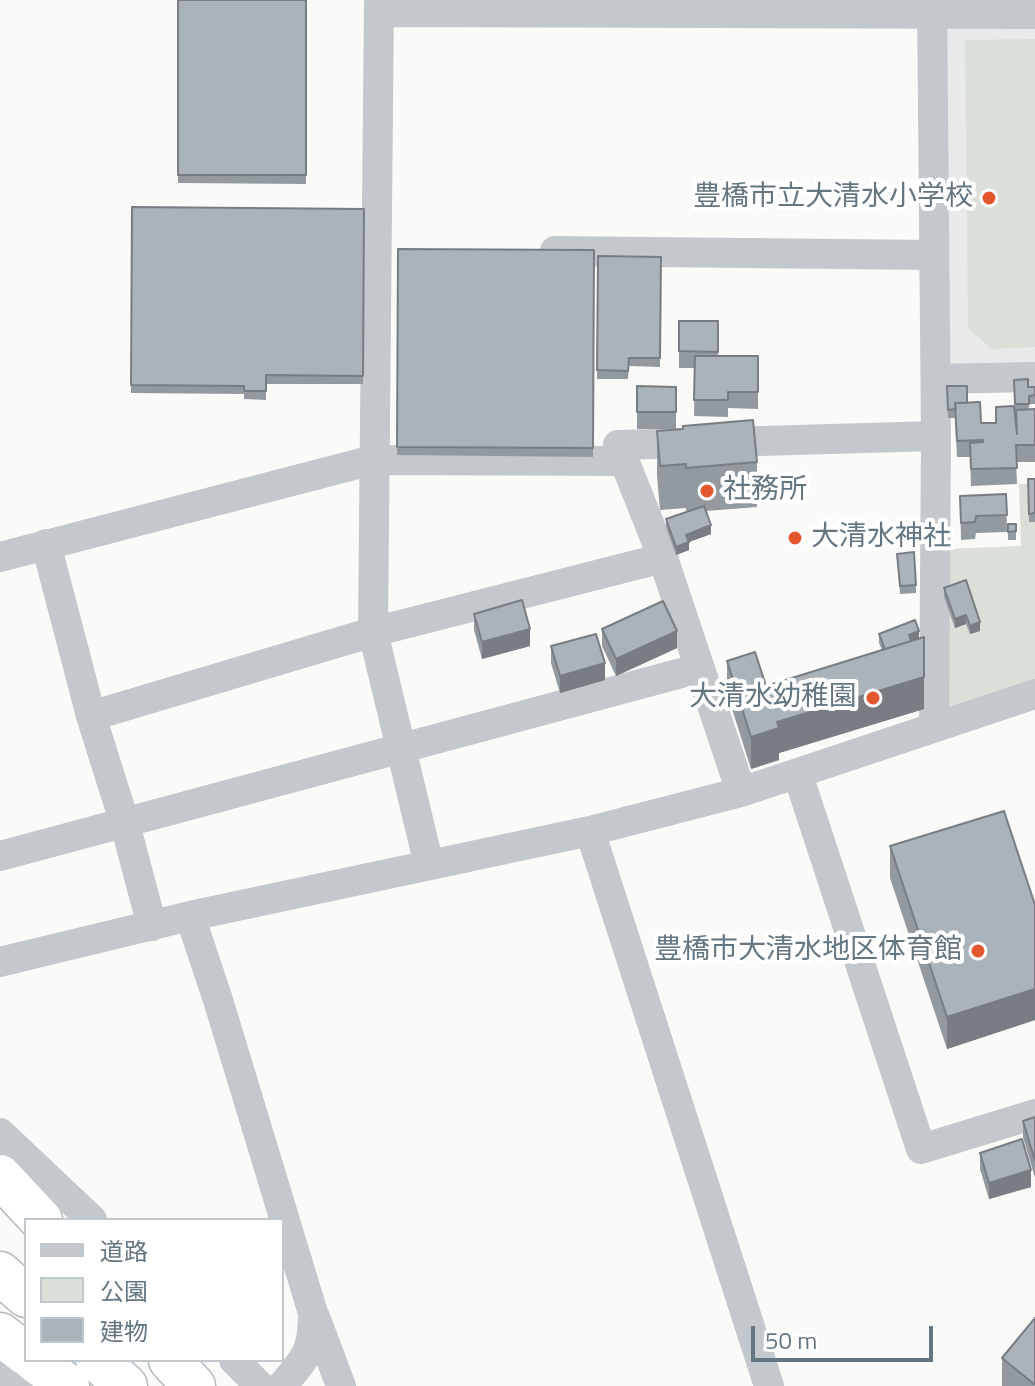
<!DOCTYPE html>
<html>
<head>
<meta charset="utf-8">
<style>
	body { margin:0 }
	#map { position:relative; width:1035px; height:1386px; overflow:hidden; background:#fafaf8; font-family:"Titillium Web","Noto Sans JP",sans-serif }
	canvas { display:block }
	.legend { position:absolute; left:24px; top:1218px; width:260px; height:144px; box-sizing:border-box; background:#fff; border:2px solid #c1c8cd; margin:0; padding:10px 14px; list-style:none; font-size:24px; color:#657683 }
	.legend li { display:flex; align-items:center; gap:16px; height:40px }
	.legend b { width:40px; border:2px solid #c1c8cd }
	.scale { position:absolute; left:751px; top:1326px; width:182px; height:36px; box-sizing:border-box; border:4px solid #657683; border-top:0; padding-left:10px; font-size:24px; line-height:28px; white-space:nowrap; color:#657683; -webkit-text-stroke:6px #fff; paint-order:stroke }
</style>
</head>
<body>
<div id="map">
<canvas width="1035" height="1386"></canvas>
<ul class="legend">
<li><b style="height:10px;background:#c3c8cc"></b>道路</li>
<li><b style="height:22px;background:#dadfd7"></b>公園</li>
<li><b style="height:22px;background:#aab3b9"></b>建物</li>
</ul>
<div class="scale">50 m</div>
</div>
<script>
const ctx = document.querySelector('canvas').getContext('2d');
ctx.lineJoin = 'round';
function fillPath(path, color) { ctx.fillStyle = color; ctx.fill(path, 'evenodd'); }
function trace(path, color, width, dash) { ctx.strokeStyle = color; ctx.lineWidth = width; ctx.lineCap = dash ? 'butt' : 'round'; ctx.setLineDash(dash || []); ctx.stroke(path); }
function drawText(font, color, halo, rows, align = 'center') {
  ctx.font = font + ' "Titillium Web","Noto Sans JP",sans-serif'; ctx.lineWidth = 8; ctx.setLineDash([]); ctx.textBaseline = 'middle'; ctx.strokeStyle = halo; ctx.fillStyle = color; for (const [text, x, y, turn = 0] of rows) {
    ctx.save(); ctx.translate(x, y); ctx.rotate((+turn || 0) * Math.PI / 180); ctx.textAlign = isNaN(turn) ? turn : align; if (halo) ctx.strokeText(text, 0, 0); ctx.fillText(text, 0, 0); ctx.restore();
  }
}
const built = new Path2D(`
	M940 25H1035V370L945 372Z`);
const green = new Path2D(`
	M1035 39V347L992 349 968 328 965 40Z
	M1035 483V681L942 711V549L1021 546 1019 484Z`);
const minor = new Path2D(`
	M379 0 373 632 429 865
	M932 0 936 436 934 727
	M379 12 1035 14
	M555 251 933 255
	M936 379 1035 377
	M46 544 91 716 125 824 152 926
	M0 557 373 460 624 461
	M91 716 373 632 663 558
	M798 775 921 1149 1035 1114
	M741 792 663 558 618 445 936 436
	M590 831 769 1386
	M0 856 700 668
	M190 916 218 1000 313 1313C313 1352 306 1357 282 1386
	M0 962 190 916 590 831 741 792 1035 694
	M0 1133 92 1220
	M315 1317 341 1386
	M234 1360 260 1386
	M0 1374 17 1386`);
const highway = new Path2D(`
	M0 1176 41 1220
	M0 1273 26 1296
	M0 1334 26 1354
	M34 1360 68 1386
	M97 1360 126 1386
	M170 1360 194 1386`);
const wall = new Path2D(`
	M178 0H306V184L178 183Z
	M132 207 364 209 363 384H266V400L244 399V394L131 393Z
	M398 249 594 250 593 457 397 455Z
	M598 256 661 257 660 367 629 366 628 379H597Z
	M679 321H718V356H758V409L728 408V417L694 416 695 368H679Z
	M1014 380 1028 387H1035V404H1029V410L1035 409V462H1016L1017 484 971 486 970 457H957L955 418H948L947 386 967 403 981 423H996L1015 412Z
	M637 386 676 387V429H637Z
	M657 431 757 462V507L706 511 711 534 689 542V550L676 555 666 527V519L686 512V508L660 510 657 476Z
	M1028 479H1035V522H1029Z
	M1006 494 1007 532 976 533 975 539 961 540 960 496Z
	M1008 524H1016V540H1008Z
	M897 554 916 585V593L900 594Z
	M944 588 980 631 970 634 966 624 955 628 944 597Z
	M474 614 530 646 482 659 474 630Z
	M602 629 677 648 616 676 602 646Z
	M879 634 919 639 924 709 779 753V760L751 769 727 693V661L766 686 882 650 879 643Z
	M551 646 605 680 560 693 551 663Z
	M890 846 1035 905V1020L947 1049 890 878Z
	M1035 1117V1178L1023 1137V1121Z
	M980 1153 1031 1187 989 1199 980 1169Z
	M1035 1318V1386H1002V1358Z`);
const shadedWall = new Path2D(`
	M711 525V534L689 542V550L676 555V547L686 535Z
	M966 615V624L955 628V619Z
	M980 622V631L970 634V626Z
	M530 629V646L482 659V642Z
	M677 631V648L616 676V659Z
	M919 631V640L909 644V635Z
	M605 663V680L560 693V676Z
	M924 677V709L779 753V760L751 769V737L777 722Z
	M1035 989V1020L947 1049V1017Z
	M1031 1170V1187L989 1199V1183Z`);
const building = new Path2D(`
	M178 0H306V175H178Z
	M132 207 364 209 363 376 266 375V391H244V386L131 385Z
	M398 249 594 250 593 448 397 447Z
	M598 256 661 257 660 358H629L628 371 597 370Z
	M679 321H718V352L679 351Z
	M695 356H758V392H728V400H694Z
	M1028 379V387H1035V395L1029 396V404H1015L1014 380Z
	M637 386 676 387V412H637Z
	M947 386H967V403H955L956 409 948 410Z
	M980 402 981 423H996V407L1014 406 1017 434 1016 410 1035 409V445H1016L1017 468 971 469 970 443 983 442V440L957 441 955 403Z
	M753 420 757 462 686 468V464L660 466 657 431 683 429V426Z
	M1028 479H1035V513L1029 514Z
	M1006 494 1007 515 976 516 975 522 961 523 960 496Z
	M704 506 711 525 686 535 689 542 676 547 666 519Z
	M1008 524H1016V531L1008 532Z
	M914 552 916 585 900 586 897 554Z
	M966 580 980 622 970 626 966 615 955 619 944 588Z
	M522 600 530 629 482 642 474 614Z
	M663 601 677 631 616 659 602 629Z
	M915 620 919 631 909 635 911 641 885 649 879 634Z
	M596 634 605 663 560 676 551 646Z
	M924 637V677L777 722 779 728 751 737 727 661 755 652 766 686Z
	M1004 811 1035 905V989L947 1017 890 846Z
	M1035 1117V1161L1023 1121Z
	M1022 1139 1031 1170 989 1183 980 1153Z
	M1035 1318V1383L1034 1384 1002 1358Z`);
const markers = [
	[989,198,8,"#e4572e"],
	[707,491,8,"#e4572e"],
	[795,538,8,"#e4572e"],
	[873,698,8,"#e4572e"],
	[978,951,8,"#e4572e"]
];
const poiNames = [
	["豊橋市立大清水小学校",973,198],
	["社務所",723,491,"left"],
	["大清水神社",811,538,"left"],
	["大清水幼稚園",857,698],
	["豊橋市大清水地区体育館",962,951]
];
fillPath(built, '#e8e9e9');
fillPath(green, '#dadfd7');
trace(highway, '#b4b9bd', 45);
trace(minor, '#c3c8cc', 30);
trace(highway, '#fff', 42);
fillPath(wall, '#929a9f');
fillPath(shadedWall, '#777d82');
fillPath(building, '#aab3b9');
trace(building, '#777d82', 2);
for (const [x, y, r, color] of markers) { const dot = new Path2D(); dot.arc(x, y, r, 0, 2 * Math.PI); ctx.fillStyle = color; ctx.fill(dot); trace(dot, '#fff', 3); }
drawText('28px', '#657683', '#fff', poiNames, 'right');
</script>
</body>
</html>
